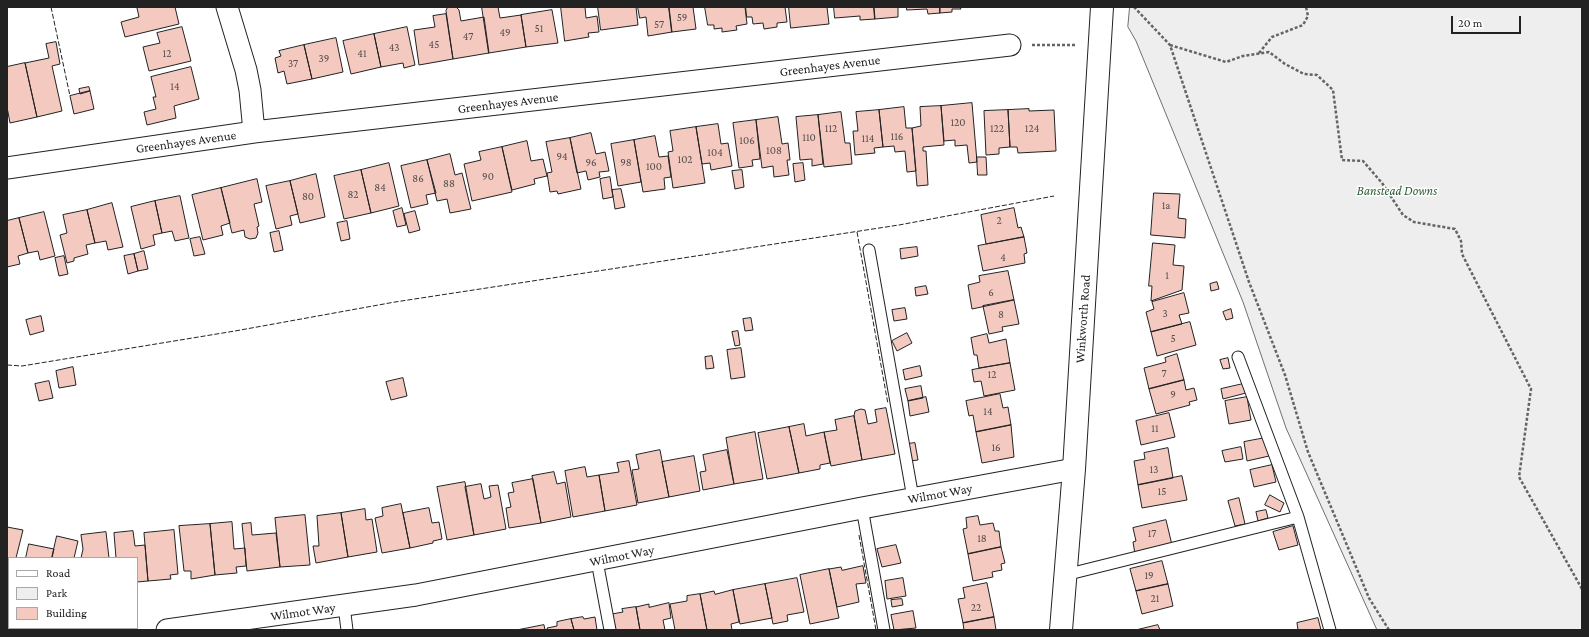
<!DOCTYPE html>
<html>
<head>
<meta charset="utf-8">
<style>
	body { margin:0 }
	#map { position:relative; width:1589px; height:637px; overflow:hidden; background:#fff; font-family:"Crimson Pro",serif }
	canvas { display:block }
	.frame { position:absolute; inset:0; border:8px solid #222; pointer-events:none }
	.legend { position:absolute; left:8px; top:557px; width:130px; height:72px; box-sizing:border-box; background:#fff; border:1px solid #a7a7a7; margin:0; padding:5px 7px; list-style:none; font-size:12px; color:#222 }
	.legend li { display:flex; align-items:center; gap:8px; height:20px }
	.legend b { width:20px; border:1px solid #a7a7a7 }
	.scale { position:absolute; left:1451px; top:16px; width:70px; height:18px; box-sizing:border-box; border:2px solid #222; border-top:0; padding-left:5px; font-size:12px; line-height:14px; white-space:nowrap; color:#222; -webkit-text-stroke:3px #fff; paint-order:stroke }
</style>
</head>
<body>
<div id="map">
<canvas width="1589" height="637"></canvas>
<div class="frame"></div>
<ul class="legend">
<li><b style="height:5px;background:#fff"></b>Road</li>
<li><b style="height:11px;background:#eee"></b>Park</li>
<li><b style="height:11px;background:#f3c9c0"></b>Building</li>
</ul>
<div class="scale">20 m</div>
</div>
<script>
const ctx = document.querySelector('canvas').getContext('2d');
ctx.lineJoin = 'round';
function fillPath(path, color) { ctx.fillStyle = color; ctx.fill(path, 'evenodd'); }
function trace(path, color, width, dash) { ctx.strokeStyle = color; ctx.lineWidth = width; ctx.lineCap = dash ? 'butt' : 'round'; ctx.setLineDash(dash || []); ctx.stroke(path); }
function drawText(font, color, halo, rows, align = 'center') {
  ctx.font = font + ' "Crimson Pro",serif'; ctx.lineWidth = 3; ctx.setLineDash([]); ctx.textBaseline = 'middle'; ctx.strokeStyle = halo; ctx.fillStyle = color; for (const [text, x, y, turn = 0] of rows) {
    ctx.save(); ctx.translate(x, y); ctx.rotate((+turn || 0) * Math.PI / 180); ctx.textAlign = isNaN(turn) ? turn : align; if (halo) ctx.strokeText(text, 0, 0); ctx.fillText(text, 0, 0); ctx.restore();
  }
}
const green = new Path2D(`
	M1130 7H1582V630H1377L1286 428 1243 302 1136 41 1128 27Z`);
const building = new Path2D(`
	M142 7H175L179 24 125 37 121 22 139 17 137 8Z
	M448 7H456L459 10 461 21 484 17 489 53 453 59 446 11Z
	M482 7H498L500 18 521 15 526 47 489 53Z
	M561 7H585L586 18 597 16 599 32 588 33 589 37 565 41Z
	M598 7H636L638 25 601 30Z
	M638 7H669L672 32 648 36 646 17 640 18Z
	M669 7H693L696 29 672 32Z
	M705 7H745L747 24 736 26 737 30 722 32V28L714 29V25H708Z
	M746 7H785L787 22 777 23V27L764 29 763 23 753 24 752 17H747Z
	M789 7H827L829 24 791 28Z
	M834 7H874L875 19 860 20V16L835 18Z
	M874 7H898V17L875 19Z
	M907 7H940V13L928 14 927 9 907 10Z
	M940 7H960L961 9H952V12L940 13Z
	M552 10 558 43 526 47 521 15Z
	M446 14 453 59 419 65 414 30 435 27 433 16Z
	M182 27 191 61 149 71 143 47 160 43 157 33Z
	M407 27 415 65 404 68 403 63 381 67 374 34Z
	M374 34 381 67 351 74 343 41Z
	M336 38 343 72 312 79 304 45Z
	M56 42 60 64 52 66 62 111 37 117 25 63 49 58 46 44Z
	M304 45 312 79 287 84 284 71 278 73 275 58 281 56 279 51Z
	M25 63 37 117 10 123 7 107V67Z
	M191 67 199 99 174 106 176 118 147 125 144 112 156 109 153 97H156L151 77Z
	M89 87 90 91 80 94 79 89Z
	M90 91 94 109 74 114 70 96Z
	M972 103 977 162 969 163 967 145 955 146V140L944 141 941 106Z
	M941 106 944 145 923 147V151H926L928 185 917 186 912 128 921 126 920 107Z
	M904 107 906 128H912L916 171 907 172 905 151 895 152 894 146 883 147 879 110Z
	M1029 109V111L1054 110 1056 151 1018 153 1017 147H1010L1008 110Z
	M879 110 883 147 874 148 875 153 855 155 853 131H858L856 112Z
	M1008 110 1010 147 999 148V154L986 155 984 111Z
	M841 112 845 143H850L852 164 824 167 818 115Z
	M818 115 823 164 812 166V159L800 160 796 117Z
	M778 117 782 144 788 143 790 160H787L789 175 774 177 773 166 762 168 756 120Z
	M756 120 760 159 752 160 753 166 739 168 733 123Z
	M718 124 721 144 728 143 732 166 711 170 710 163 702 164 696 127Z
	M696 127 705 183 673 188 668 152 673 151 670 131Z
	M591 133 596 154 605 152 609 171 599 172 600 177 588 180 586 171 577 173 570 138Z
	M655 136 659 157 668 156 671 177 664 178 665 189 643 192 634 140Z
	M570 138 581 189 558 194 557 191 550 192 547 173 552 172 546 142Z
	M634 140 641 182 618 186 611 144Z
	M527 141 531 161 543 159 547 176 534 179 535 184 512 190 502 147Z
	M502 147 512 192 472 201 464 164 481 160 479 152Z
	M450 154 455 175 462 173 471 209 450 213 447 199 437 201 427 160Z
	M977 157H986L987 175H978Z
	M427 160 436 193 426 195 428 204 411 208 401 166Z
	M389 163 399 206 371 213 361 170Z
	M803 163 805 180 795 182 793 164Z
	M361 170 371 213 344 219 334 176Z
	M742 170 744 187 735 189 732 171Z
	M316 174 325 217 300 223 290 181Z
	M610 177 613 197 603 199 600 179Z
	M257 179 262 202 254 204 259 226 257 227 258 233 256 238 250 239 245 237 244 230 232 233 221 188Z
	M290 181 298 214 290 216 292 225 276 229 266 186Z
	M221 188 230 223 221 226 223 235 203 240 192 195Z
	M621 189 625 207 615 209 612 190Z
	M1154 193 1180 194 1178 218 1186 219 1185 238 1151 235Z
	M180 196 189 238 175 241 172 231 162 233 155 201Z
	M155 201 162 233 153 235 155 245 141 249 131 207Z
	M112 203 123 247 108 250 106 241 95 243 87 210Z
	M402 208 406 225 397 227 393 211Z
	M1014 208 1018 228 1021 227 1024 237 986 244 981 215Z
	M87 210 95 243 86 245 88 254 74 258V261L67 263 60 235 67 233 63 215Z
	M415 211 420 230 409 233 404 214Z
	M44 212 55 256 40 260 38 251 28 253 19 218Z
	M19 218 28 253 18 256 20 264 7 267V221Z
	M347 221 350 239 341 241 337 223Z
	M279 231 283 250 274 252 270 233Z
	M200 237 205 254 194 256 190 239Z
	M1024 237 1027 253 1024 254 1025 263 983 271 978 246Z
	M1153 243 1175 245 1173 265 1184 266 1182 290 1151 301 1152 286H1149Z
	M917 247 918 256 901 259 900 249Z
	M144 251 148 269 138 271 134 254Z
	M134 254 138 271 128 274 124 256Z
	M64 256 68 274 59 276 55 258Z
	M1008 271 1014 300 972 309 968 285 980 282 979 276Z
	M1217 282 1219 289 1211 291 1210 284Z
	M926 286 928 294 916 296 915 288Z
	M1184 293 1189 313 1179 315 1182 324 1151 332 1146 312 1154 309 1152 302Z
	M1014 300 1019 324 1002 327 1003 331 989 334 983 306Z
	M905 308 907 319 894 321 892 310Z
	M1231 309 1233 318 1226 320 1223 312Z
	M41 316 44 331 30 335 26 320Z
	M751 318 753 330 745 331 743 319Z
	M1190 322 1196 345 1157 356 1151 332Z
	M738 331 740 345 735 346 732 332Z
	M907 333 912 343 897 351 892 341Z
	M987 334 989 343 1006 339 1010 363 979 368 977 355H974L971 338Z
	M741 348 745 377 731 379 727 350Z
	M1177 354 1184 380 1149 389 1144 368 1166 362 1165 358Z
	M712 356 714 368 706 369 705 357Z
	M1228 358 1230 368 1223 369 1220 360Z
	M1010 363 1015 390 984 396 981 381 974 382 972 370Z
	M920 366 922 376 905 380 903 370Z
	M73 367 76 385 59 388 56 371Z
	M403 378 407 396 391 400 386 382Z
	M1184 380 1186 390 1194 388 1197 400 1189 402 1190 405 1156 414 1149 389Z
	M49 381 53 398 39 401 35 384Z
	M1243 384 1246 393 1223 399 1221 389Z
	M921 386 923 398 908 401 905 389Z
	M1000 394 1003 408 1008 407 1011 425 976 432 973 415 969 416 966 401Z
	M926 397 929 412 910 416 908 401Z
	M1247 397 1251 420 1229 424 1225 401Z
	M886 408 895 454 862 460 854 416 855 411 861 409 865 410 868 424 877 422 875 410Z
	M1169 413 1175 437 1141 445 1136 421Z
	M854 416 862 460 831 466 824 432 837 430 835 420Z
	M804 424 806 436 824 432 830 463 820 465V469L799 473 789 427Z
	M1011 425 1014 457 982 463 976 432Z
	M789 427 799 473 767 479 758 433Z
	M755 432 763 479 734 484 726 438Z
	M1265 438 1269 456 1247 461 1244 442Z
	M915 443 918 460 910 461 907 444Z
	M1241 447 1243 459 1225 462 1222 451Z
	M1168 448 1173 478 1138 485 1134 461 1145 459 1144 453Z
	M660 450 669 497 638 503 632 470 639 469 636 455Z
	M727 450 734 484 703 490 700 472 706 471 703 455Z
	M694 456 700 491 669 497 662 462Z
	M629 461 637 505 605 511 599 475 619 472 617 463Z
	M1272 465 1276 482 1254 487 1250 470Z
	M585 467 587 477 599 475 605 511 573 517 565 471Z
	M554 472 557 484 565 482 571 517 541 523 532 476Z
	M1182 476 1187 500 1142 508 1138 485Z
	M533 479 541 523 509 528 506 508 511 507 508 493 514 492 512 483Z
	M465 482 474 535 447 540 437 487Z
	M481 484 484 499 491 497 489 486 498 485 506 529 474 535 465 487Z
	M1270 495 1284 503 1280 512 1265 505Z
	M1239 498 1245 524 1235 526 1228 501Z
	M401 504 410 548 382 553 375 518 383 516 382 508Z
	M429 508 432 523 439 522 442 539 433 541V543L410 548 403 513Z
	M365 509 366 520 372 519 377 552 348 557 341 513Z
	M1266 510 1268 518 1258 521 1256 512Z
	M341 513 348 557 316 563 313 546H319L317 516Z
	M305 515 310 565 280 567 275 518Z
	M978 516 980 525 993 523 995 531H999L1001 547 968 554 963 529 967 528 966 518Z
	M1166 520 1172 545 1135 554 1133 542 1136 541 1133 528Z
	M232 522 234 549 245 548 246 566 236 567 237 573 215 575 210 524Z
	M251 523 252 535 276 533 280 567 247 571 242 524Z
	M210 524 215 575 191 579V571H184L179 526Z
	M1293 526 1298 545 1279 550 1273 532Z
	M7 527 23 530 16 558H9V573L7 572Z
	M174 530 178 574 170 575 171 579 148 581 144 533Z
	M133 531 135 546 145 545 148 581 137 582V558H116L114 533Z
	M106 532 109 558H81L83 549 81 535Z
	M57 536 78 541 74 558H52Z
	M29 544 54 549 52 558H26Z
	M896 545 901 563 882 567 877 549Z
	M1001 547 1005 563 1001 564 1002 570 992 572 993 577 973 581 968 554Z
	M1162 561 1168 584 1136 591 1130 569Z
	M863 566 866 583 856 584 859 602 837 607 829 569 841 567 842 570Z
	M829 569 839 618 810 624 800 575Z
	M797 578 804 612 787 615 788 621 773 624 765 584Z
	M903 578 906 596 887 599 885 581Z
	M987 583 994 617 963 623 958 599 965 598 963 588Z
	M765 584 772 618 740 624 733 590Z
	M1168 584 1173 606 1142 614 1136 591Z
	M733 590 739 622 731 624 732 630H707L700 594 714 591 715 594Z
	M700 594 707 630H675L670 604 687 601V596Z
	M902 599 903 605 892 607 891 600Z
	M669 603 671 618 663 620 665 630H640L636 607 649 604V607Z
	M636 607 640 630H616L612 614 623 612 622 609Z
	M913 611 916 628 894 630 891 615Z
	M583 617 584 619 595 617 597 630H574L571 619Z
	M994 617 996 630H964L963 623Z
	M1318 618 1321 630H1298L1297 623Z
	M571 619 574 630H548L547 628 557 626V622Z
	M544 625 545 630H517Z
	M1158 625 1160 630H1136Z`);
const path = new Path2D(`
	M1134 7 1170 45 1249 282 1285 375 1308 452 1369 598 1389 630
	M1032 45H1077
	M1170 45 1226 62 1243 56 1269 52 1285 64 1304 74 1317 75 1333 90 1342 160 1363 161 1382 183 1403 215 1414 222 1455 229 1461 241 1462 254 1531 389 1519 477 1582 589
	M1259 53 1272 37 1303 25 1308 16 1306 7`);
const service = new Path2D(`
	M869 250 913 498
	M1238 357 1298 517 1330 630
	M862 508 884 630
	M597 561 610 630
	M1065 575 1298 517
	M344 606 347 630`);
const minor = new Path2D(`
	M227 7 246 70 250 90 254 132
	M7 168 254 132 1010 45
	M10 628 18 630
	M167 630 416 595 862 508 1074 469`);
const primary = new Path2D(`
	M1061 630 1074 469 1102 7`);
const fence = new Path2D(`
	M51 7 70 96
	M857 232 888 404
	M7 365 22 366 235 331 395 302 899 225 1054 196
	M859 535 876 630`);
const numberNames = [
	["59",682,18],
	["57",659,25],
	["51",539,29],
	["49",505,33],
	["47",468,37],
	["45",434,45],
	["43",394,48],
	["12",167,54],
	["41",362,54],
	["39",324,59],
	["37",293,64],
	["14",175,87],
	["120",958,123],
	["112",831,129],
	["122",997,129],
	["124",1032,129],
	["116",897,137],
	["110",809,138],
	["114",868,139],
	["106",747,141],
	["108",774,151],
	["104",715,153],
	["94",562,157],
	["102",685,160],
	["96",591,163],
	["98",626,163],
	["100",654,167],
	["90",488,177],
	["86",418,179],
	["88",449,184],
	["84",380,188],
	["82",353,195],
	["80",308,197],
	["1a",1166,206],
	["2",999,221],
	["4",1003,258],
	["1",1167,276],
	["6",991,293],
	["3",1165,314],
	["8",1001,315],
	["5",1173,339],
	["7",1164,374],
	["12",992,375],
	["9",1173,395],
	["14",988,412],
	["11",1155,429],
	["16",996,448],
	["13",1154,470],
	["15",1162,492],
	["17",1152,534],
	["18",982,539],
	["19",1149,576],
	["21",1155,599],
	["22",976,608]
];
const streetNames = [
	["Greenhayes Avenue",830,66,-7],
	["Greenhayes Avenue",508,103,-7],
	["Greenhayes Avenue",186,142,-8],
	["Winkworth Road",1083,319,-86],
	["Wilmot Way",940,494,-10],
	["Wilmot Way",622,556,-11],
	["Wilmot Way",303,612,-8]
];
const parkNames = [
	["Banstead Downs",1397,191]
];
fillPath(green, '#eee');
trace(green, '#6f6f6f', 1);
fillPath(building, '#f3c9c0');
trace(building, '#222', 1);
trace(service, '#222', 13);
trace(minor, '#222', 23);
trace(primary, '#222', 24);
trace(path, '#646464', 2.5, [3, 2]);
trace(service, '#fff', 11);
trace(minor, '#fff', 21);
trace(primary, '#fff', 22);
trace(fence, '#222', 1, [5, 2]);
drawText('11px', '#564c4a', null, numberNames);
drawText('13px', '#222', '#fff', streetNames);
drawText('italic 13px', '#2f5e38', '#fff', parkNames);
</script>
</body>
</html>
